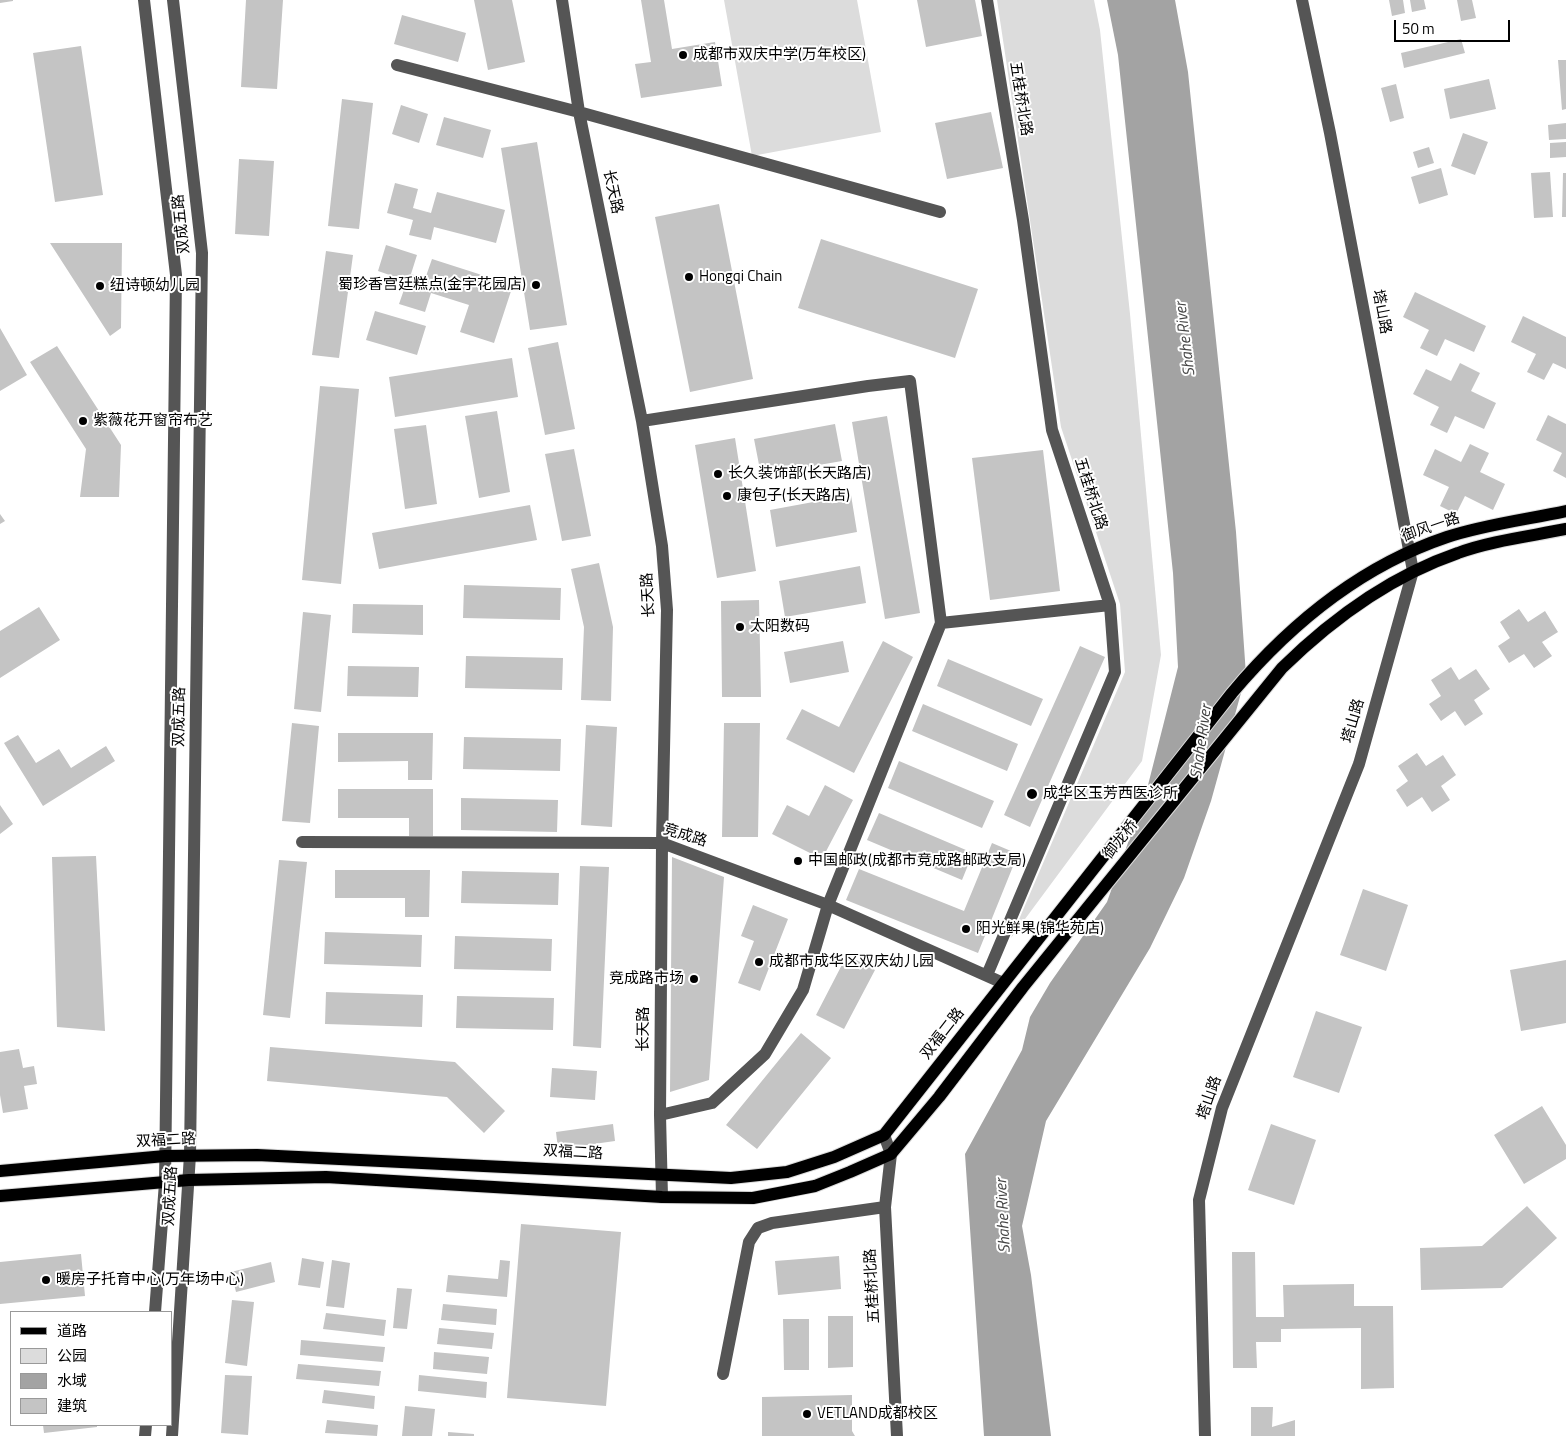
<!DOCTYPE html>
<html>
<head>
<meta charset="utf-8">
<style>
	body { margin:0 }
	#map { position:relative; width:1566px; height:1436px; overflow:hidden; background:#fff; font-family:"Titillium Web","Noto Sans SC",sans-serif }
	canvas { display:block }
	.legend { position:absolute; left:10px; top:1311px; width:162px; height:115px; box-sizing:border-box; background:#fff; border:1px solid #999; margin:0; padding:6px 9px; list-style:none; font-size:15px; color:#000 }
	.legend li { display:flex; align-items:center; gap:10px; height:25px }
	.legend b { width:25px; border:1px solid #999 }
	.scale { position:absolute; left:1394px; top:20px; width:116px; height:22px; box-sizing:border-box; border:2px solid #000; border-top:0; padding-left:6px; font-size:15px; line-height:18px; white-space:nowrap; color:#000; -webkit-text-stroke:4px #fff; paint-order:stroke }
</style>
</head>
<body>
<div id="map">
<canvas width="1566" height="1436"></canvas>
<ul class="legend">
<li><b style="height:6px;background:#000"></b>道路</li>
<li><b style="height:14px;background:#dcdcdc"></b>公园</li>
<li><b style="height:14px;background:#a3a3a3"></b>水域</li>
<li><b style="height:14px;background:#c4c4c4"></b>建筑</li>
</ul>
<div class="scale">50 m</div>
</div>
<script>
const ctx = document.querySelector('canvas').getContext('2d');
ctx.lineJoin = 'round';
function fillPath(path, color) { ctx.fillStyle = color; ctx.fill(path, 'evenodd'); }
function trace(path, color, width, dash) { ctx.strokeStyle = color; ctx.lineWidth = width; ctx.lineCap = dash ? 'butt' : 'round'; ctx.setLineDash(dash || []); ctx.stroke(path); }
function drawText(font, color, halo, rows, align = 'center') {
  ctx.font = font + ' "Titillium Web","Noto Sans SC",sans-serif'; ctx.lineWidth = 4; ctx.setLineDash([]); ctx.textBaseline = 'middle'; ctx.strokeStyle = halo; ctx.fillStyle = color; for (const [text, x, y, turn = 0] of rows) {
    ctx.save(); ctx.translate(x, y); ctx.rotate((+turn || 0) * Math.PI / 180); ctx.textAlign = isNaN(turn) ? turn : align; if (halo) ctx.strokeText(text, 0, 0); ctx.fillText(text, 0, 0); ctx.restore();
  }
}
const green = new Path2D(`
	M724 0H857L881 132 752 156Z
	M997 0H1094L1100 30 1130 314 1161 655 1142 761 1011 938 1125 672 1120 604 1061 427Z`);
const water = new Path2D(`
	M1107 0H1175L1188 72 1236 532 1246 675 1211 801 1184 878 1150 948 1046 1121 1022 1226 1031 1275 1051 1436H984L965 1154 1022 1050 1030 1017 1050 983 1107 902 1147 789 1178 667 1173 573 1118 55Z`);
const building = new Path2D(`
	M0 0H13V1L0 3Z
	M246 0H283L277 89 241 87Z
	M474 0H512L525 62 488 70Z
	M641 0H664L672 49 715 42 722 86 641 98 635 64 651 62Z
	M917 0H975L982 36 926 47Z
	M1389 0H1403L1405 13 1392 16Z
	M1410 0H1424L1426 9 1412 12Z
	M1457 0H1472L1476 18 1461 21Z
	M402 15 466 33 458 62 394 44Z
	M1461 39 1465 53 1404 68 1401 53Z
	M81 46 103 195 55 202 33 53Z
	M1558 60H1566V109L1562 110Z
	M1489 79 1496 109 1450 119 1444 89Z
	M1396 84 1404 118 1390 122 1381 88Z
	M342 99 373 103 359 229 328 226Z
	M401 105 428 114 419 143 392 134Z
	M991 112 1003 168 947 179 935 123Z
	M444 117 491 130 483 158 436 145Z
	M1566 123V139L1549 140 1548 125Z
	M1463 133 1488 142 1475 175 1451 166Z
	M537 142 567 325 530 330 501 148Z
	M1566 142V157L1550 158V143Z
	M1429 147 1434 163 1418 168 1413 152Z
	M239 159 274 161 269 236 235 234Z
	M1441 168 1448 195 1419 204 1411 177Z
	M1550 172 1553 217 1534 218 1531 173Z
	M1563 173H1566V217H1562Z
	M395 183 418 189 413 208 431 213 437 192 505 210 496 243 434 227 431 240 409 235 413 220 387 213Z
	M719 204 753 379 690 392 655 217Z
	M821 239 978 289 955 358 798 308Z
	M50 243H122L121 328 110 336Z
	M386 245 417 255 411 274 425 279 432 259 513 285 494 343 460 332 469 305 431 293 425 312 399 304 407 281 378 271Z
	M326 251 353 255 339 358 312 355Z
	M1415 292 1486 326 1474 352 1445 339 1437 356 1420 348 1429 330 1403 317Z
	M375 311 426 326 417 355 366 340Z
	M1523 316 1566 337V369L1553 363 1544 380 1527 372 1536 354 1511 342Z
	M0 328 27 375 0 391Z
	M558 342 575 429 545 435 528 348Z
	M57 346 121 445 119 497H80L86 449 30 362Z
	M512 358 518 397 395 417 389 377Z
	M1460 363 1480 373 1471 391 1496 403 1484 429 1455 416 1447 433 1430 425 1439 407 1413 394 1426 369 1451 381Z
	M320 386 359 389 341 584 302 580Z
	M497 411 510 492 479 498 465 416Z
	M1548 415 1566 424V478L1553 471 1562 453 1536 440Z
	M887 416 920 613 885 619 852 422Z
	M835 424 842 461 761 475 754 439Z
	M426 425 437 504 405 509 394 429Z
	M735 438 756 571 717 578 695 445Z
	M1470 444 1489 453 1480 472 1505 484 1493 510 1465 496 1456 514 1440 506 1449 487 1423 475 1435 449 1461 462Z
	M574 449 591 536 562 541 545 454Z
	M1043 450 1060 591 990 600 972 458Z
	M851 495 857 532 776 547 770 510Z
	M530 505 537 540 379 569 372 533Z
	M0 514 5 521 0 524Z
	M599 563 613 627 611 701 581 700 584 627 571 569Z
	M860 566 866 603 785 617 779 581Z
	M464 585 561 588 560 620 463 618Z
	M759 600 761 697H722L721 601Z
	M353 604 423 605V635L352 633Z
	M39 607 60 640 0 678V631Z
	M1519 609 1528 622 1545 611 1558 632 1542 642 1552 656 1534 668 1524 654 1509 663 1498 646 1510 638 1500 622Z
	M303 612 331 615 321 712 294 709Z
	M843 641 849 672 790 683 784 652Z
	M883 641 913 657 854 773 786 739 802 709 839 727Z
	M1080 646 1105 657 1030 827 1004 815Z
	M466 656 563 658 562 690 465 688Z
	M948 659 1043 699 1031 726 937 686Z
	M348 666 419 667 418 697 347 696Z
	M1451 667 1459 680 1476 669 1490 689 1474 700 1483 714 1465 726 1455 711 1441 721 1429 704 1441 696 1431 680Z
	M923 704 1018 744 1007 771 912 731Z
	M292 723 319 726 310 823 282 821Z
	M724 723H760L758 837H722Z
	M586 725 617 727 612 827 581 825Z
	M338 733H433L432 780H408V761L338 762Z
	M18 735 36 763 59 749 71 768 106 746 115 761 43 806 4 743Z
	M464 737 561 739 560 771 463 769Z
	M1417 753 1426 766 1443 755 1456 775 1441 786 1450 800 1432 812 1422 797 1407 807 1396 790 1408 781 1398 766Z
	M899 761 994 801 982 828 888 788Z
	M825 785 853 800 822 859 772 834 787 805 809 816Z
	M338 789H433V836H409V818H338Z
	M461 798 558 800 557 832 461 830Z
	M0 805 13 824 0 834Z
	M879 813 973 853 962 880 867 840Z
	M992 843 1018 854 978 953 846 900 859 869 964 911Z
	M96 856 105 1031 57 1027 52 857Z
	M672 857 724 877 709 1080 670 1092Z
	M279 860 307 862 290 1018 263 1015Z
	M580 866 609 867 601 1048 573 1046Z
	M335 870H430L429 917H405V898H335Z
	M462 871 559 873 558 905 461 903Z
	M1363 889 1408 905 1386 971 1340 955Z
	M753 905 788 919 760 991 738 983 754 941 741 936Z
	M325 932 422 935 421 967 324 964Z
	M455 936 552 939 551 971 454 969Z
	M847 955 875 970 844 1029 816 1015Z
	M1566 960V1023L1521 1031 1510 970Z
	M326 992 423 995 422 1027 325 1024Z
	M457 996 554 998 553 1030 456 1028Z
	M1316 1011 1362 1027 1339 1093 1293 1077Z
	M801 1033 831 1058 757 1149 726 1125Z
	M270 1047 455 1062 505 1111 484 1133 447 1097 267 1081Z
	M19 1049 23 1068 34 1066 37 1084 24 1086 28 1109 3 1113 0 1095V1052Z
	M552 1068 597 1071 595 1100 550 1097Z
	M1542 1106 1566 1145V1159L1524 1184 1494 1135Z
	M613 1124 615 1141 558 1149 556 1132Z
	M1271 1124 1316 1140 1294 1205 1248 1190Z
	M1527 1206 1557 1238 1502 1288 1421 1290 1420 1248 1482 1246Z
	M521 1224 621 1232 606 1406 507 1398Z
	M1232 1252H1255L1256 1317H1284L1283 1285 1354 1284V1306H1393L1394 1388 1361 1389V1328L1281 1329V1342H1256L1257 1368H1233Z
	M81 1254 85 1296 0 1304V1262Z
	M839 1256 841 1289 778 1295 775 1261Z
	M302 1258 324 1262 320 1288 298 1285Z
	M332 1260 350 1263 344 1308 326 1306Z
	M500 1260 510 1261 507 1297 446 1292 448 1275 498 1279Z
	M271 1262 275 1282 236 1292 231 1272Z
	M397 1288 412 1289 407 1329 393 1328Z
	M232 1300 254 1302 247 1366 225 1363Z
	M443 1304 497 1309 496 1325 441 1320Z
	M326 1313 386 1320 384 1336 323 1329Z
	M828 1316H853V1367L828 1368Z
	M783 1319H809V1370H784Z
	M439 1328 494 1333 492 1349 437 1344Z
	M301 1340 385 1347 383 1362 300 1355Z
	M434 1352 489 1357 487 1374 433 1369Z
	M298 1364 381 1371 379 1386 296 1379Z
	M225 1375 252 1376 248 1435 221 1433Z
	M419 1375 487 1382 486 1398 418 1391Z
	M324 1390 375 1396 374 1409 322 1403Z
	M852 1395V1431L855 1436H762V1397Z
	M405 1406 435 1409 432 1436H402Z
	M1251 1407H1273L1272 1427 1295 1420V1436H1251Z
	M327 1420 378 1425 377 1436 325 1433Z
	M43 1425H97V1427L44 1433Z
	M448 1432 474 1434V1436H448Z`);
const minor = new Path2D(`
	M144 0 176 275 165 1183 155 1312
	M562 0 579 112 642 421 662 546 667 610 662 843 660 1115 662 1197
	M397 65 579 112 940 212
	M642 421 868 386 910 381 941 623 828 905 803 990 765 1054 712 1103 660 1115
	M941 623 1110 605
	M302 842 662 843 828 905 1003 983
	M987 975 1115 672 1110 605 1052 430 1023 220 987 0
	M884 1135 891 1154 885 1207 897 1436
	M723 1374 749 1242 758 1228 772 1223 885 1207
	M145 1436 146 1425
	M172 1436 190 1155 202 253 173 0
	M1205 1436 1199 1200 1222 1108 1359 764 1413 571 1330 133 1302 0`);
const major = new Path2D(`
	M0 1171 165 1156 257 1155 731 1178 787 1172 834 1157 884 1135 1232 693C1290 624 1361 566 1447 537 1482 525 1529 519 1566 511
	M0 1196 189 1180 326 1177 662 1197 753 1198 815 1186 850 1172 891 1154 939 1097 1023 987 1282 668C1332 619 1391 576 1458 553 1490 541 1532 536 1566 529`);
const markers = [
	[683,55,5,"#000"],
	[689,277,5,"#000"],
	[536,285,5,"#000"],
	[100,286,5,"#000"],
	[83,421,5,"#000"],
	[718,474,5,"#000"],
	[727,496,5,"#000"],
	[740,627,5,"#000"],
	[1032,794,6,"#000"],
	[798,861,5,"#000"],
	[966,929,5,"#000"],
	[759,962,5,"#000"],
	[694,979,5,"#000"],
	[46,1280,5,"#000"],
	[807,1414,5,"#000"]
];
const poiNames = [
	["成都市双庆中学(万年校区)",693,55],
	["Hongqi Chain",699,277],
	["蜀珍香宫廷糕点(金宇花园店)",526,285,"right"],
	["纽诗顿幼儿园",110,286],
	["紫薇花开窗帘布艺",93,421],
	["长久装饰部(长天路店)",728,474],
	["康包子(长天路店)",737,496],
	["太阳数码",750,627],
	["成华区玉芳西医诊所",1043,794],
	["中国邮政(成都市竞成路邮政支局)",808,861],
	["阳光鲜果(锦华苑店)",976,929],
	["成都市成华区双庆幼儿园",769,962],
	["竞成路市场",684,979,"right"],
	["暖房子托育中心(万年场中心)",56,1280],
	["VETLAND成都校区",817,1414]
];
const streetNames = [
	["五桂桥北路",1020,99,81],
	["长天路",612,192,78],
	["双成五路",182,224,-96],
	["塔山路",1381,312,79],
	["五桂桥北路",1090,494,72],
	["御风一路",1431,528,-19],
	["长天路",649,595,-93],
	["双成五路",180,717,-89],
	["塔山路",1354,721,-74],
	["竞成路",685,836,17],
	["御龙桥",1121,840,-51],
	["长天路",644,1029,-90],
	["双福二路",943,1034,-52],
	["塔山路",1210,1098,-71],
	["双福二路",166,1141,-3],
	["双福二路",573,1153,3],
	["双成五路",171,1196,-87],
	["五桂桥北路",873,1286,-93]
];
const waterNames = [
	["Shahe River",1186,339,-97],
	["Shahe River",1202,742,-82],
	["Shahe River",1004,1216,-93]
];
fillPath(green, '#dcdcdc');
fillPath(water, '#a3a3a3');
fillPath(building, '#c4c4c4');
trace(major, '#dbdbdb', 14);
trace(minor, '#555', 12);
trace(major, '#000', 12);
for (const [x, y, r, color] of markers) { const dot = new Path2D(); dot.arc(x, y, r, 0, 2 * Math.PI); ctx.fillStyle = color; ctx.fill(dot); trace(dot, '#fff', 2); }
drawText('15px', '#000', '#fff', poiNames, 'left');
drawText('15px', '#000', '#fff', streetNames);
drawText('italic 16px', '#444', '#fff', waterNames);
</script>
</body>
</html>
